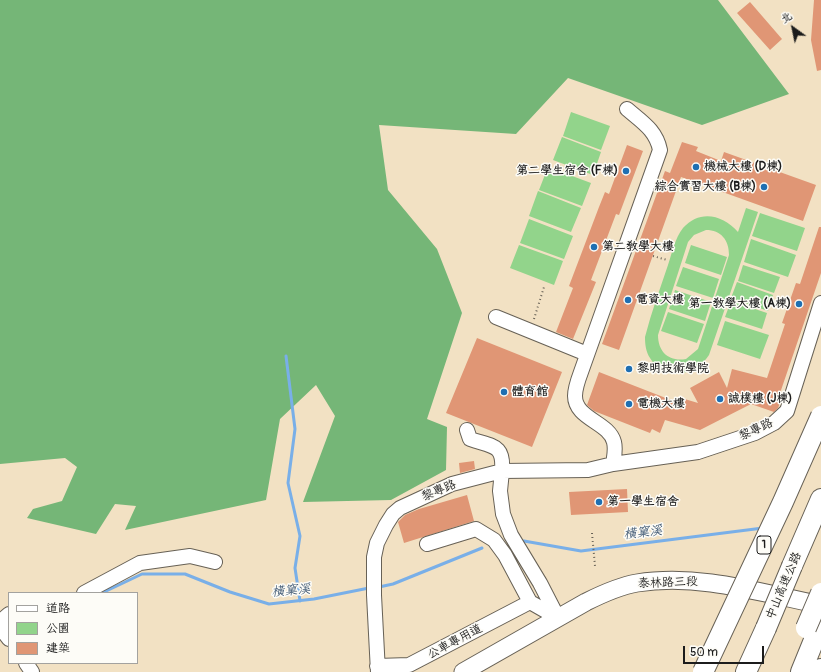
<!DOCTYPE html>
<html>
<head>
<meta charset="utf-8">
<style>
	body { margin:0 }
	#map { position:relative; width:821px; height:672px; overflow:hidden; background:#f2e1c3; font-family:Pangolin,"LXGW WenKai TC",sans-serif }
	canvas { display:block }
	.legend { position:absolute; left:8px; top:592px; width:130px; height:72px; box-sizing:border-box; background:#fdfcf7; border:1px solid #a3a29f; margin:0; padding:5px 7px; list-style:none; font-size:12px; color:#1c1c1c }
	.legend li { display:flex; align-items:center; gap:8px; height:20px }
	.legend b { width:20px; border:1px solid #a3a29f }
	.north { position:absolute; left:773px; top:8px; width:40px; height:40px; -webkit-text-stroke:3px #fdfcf7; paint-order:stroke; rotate:327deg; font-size:11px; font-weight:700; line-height:16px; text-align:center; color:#1c1c1c }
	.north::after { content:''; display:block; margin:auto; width:14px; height:18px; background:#1c1c1c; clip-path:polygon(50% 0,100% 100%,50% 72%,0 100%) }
	.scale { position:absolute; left:683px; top:646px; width:81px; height:18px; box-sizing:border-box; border:2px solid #1c1c1c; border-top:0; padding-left:5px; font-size:12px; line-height:14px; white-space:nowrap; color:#1c1c1c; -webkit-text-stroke:3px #fdfcf7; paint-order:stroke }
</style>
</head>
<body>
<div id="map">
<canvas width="821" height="672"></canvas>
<ul class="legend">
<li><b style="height:5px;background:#fff"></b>道路</li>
<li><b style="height:11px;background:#92d48b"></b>公園</li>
<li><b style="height:11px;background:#e09675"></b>建築</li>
</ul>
<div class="north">北</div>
<div class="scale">50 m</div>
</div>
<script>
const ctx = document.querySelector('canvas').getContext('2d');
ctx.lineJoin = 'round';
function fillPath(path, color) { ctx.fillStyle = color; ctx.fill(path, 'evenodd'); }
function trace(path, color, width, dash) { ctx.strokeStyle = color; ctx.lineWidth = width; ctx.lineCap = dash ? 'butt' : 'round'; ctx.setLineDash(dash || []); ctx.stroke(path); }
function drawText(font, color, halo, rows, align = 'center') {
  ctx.font = font + ' Pangolin,"LXGW WenKai TC",sans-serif'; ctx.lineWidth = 3; ctx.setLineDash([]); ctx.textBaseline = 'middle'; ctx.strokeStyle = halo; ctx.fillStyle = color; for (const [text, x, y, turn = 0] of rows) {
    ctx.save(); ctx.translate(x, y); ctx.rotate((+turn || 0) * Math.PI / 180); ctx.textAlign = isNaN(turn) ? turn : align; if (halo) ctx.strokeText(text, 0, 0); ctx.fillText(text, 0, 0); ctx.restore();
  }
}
const green = new Path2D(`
	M571 112 610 126 601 150 563 136Z
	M562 137 601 152 593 175 553 160Z
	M548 167 591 183 582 206 539 190Z
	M538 191 581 208 571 232 529 216Z
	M746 208 758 212 709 355C696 376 664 382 650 358 646 352 645 345 645 337 651 313 660 289 668 265 672 253 675 238 683 228 700 209 723 215 738 232ZM706 230C721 230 729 240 729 255L698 349 686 359C669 362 658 352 658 335L688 242 694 235Z
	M760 213 805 228 797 251 752 236Z
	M529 219 573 236 564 259 520 243Z
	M751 239 796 255 788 277 744 262Z
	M519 245 563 261 554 285 510 268Z
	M691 245 727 257 721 275 685 263Z
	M743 265 780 277 774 293 738 281Z
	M683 267 719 279 713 298 676 286Z
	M737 282 773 295 768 311 731 298Z
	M675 290 711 302 705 321 669 309Z
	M731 301 767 313 762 329 725 317Z
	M668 312 704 324 697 343 661 331Z
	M725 321 769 335 760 359 717 345Z`);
const forest = new Path2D(`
	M0 0H718L789 94 702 125 568 78 516 134 379 125 388 190 437 249 462 313 427 419 447 427 446 470 391 500 303 502 335 416 316 385 280 419 266 500 125 530 136 506 115 504 96 534 27 518 33 509 62 501 77 467 65 458 0 464Z`);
const stream = new Path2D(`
	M286 356 295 429 288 483 300 536 295 568 300 601
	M524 541 581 551 763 528
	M379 587 393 584 482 548
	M102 593 142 574H185L230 592 269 604 314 599 369 588`);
const building = new Path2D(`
	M814 0H821V70L817 71 811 40Z
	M750 2 782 39 770 50 737 13Z
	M682 142 698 147 696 151 721 161 724 152 816 185 803 221 681 177 619 350 602 344 665 171 670 173Z
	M627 145 643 151 619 215 616 214 591 280 596 282 573 339 556 332 573 288 569 286 599 207 605 192 609 194Z
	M819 227H821V273L778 399 781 400 778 408 774 412 751 404 700 430 665 420 660 433 652 429 650 433 594 411 587 405 599 372 676 402 678 397 698 403 690 388 719 372 727 388 732 369 767 378 785 324 782 323 796 283 800 284Z
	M477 338 562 372 532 447 446 413Z
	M474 461 475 469 460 473 459 463Z
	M627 489 628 512 571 515 569 492Z
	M467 495 474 521 404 543 398 522 405 515 419 509Z`);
const path = new Path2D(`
	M653 256 667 260
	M534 319 544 287
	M592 533 595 566`);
const minor = new Path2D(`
	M496 317 587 354
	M613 464C614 457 616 450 614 442 609 422 575 419 575 396 575 388 578 380 581 372L660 150C656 130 642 122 627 109
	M427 544 476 529 494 540 505 555 530 602 558 618
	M84 593 140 563 190 556 215 562
	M9 614 1 621 2 630 9 639
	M558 618 540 583 511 535 503 514 500 491 502 471 588 470 613 464 698 452 755 433 774 423 787 411 821 303
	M26 663 32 672
	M377 666 409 665 530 602
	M378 672 374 595V557L377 543 386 525 393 514 400 508 452 484 502 471C504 444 493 447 470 439L467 430`);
const major = new Path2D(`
	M463 672 586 602C602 594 619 586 637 583 699 573 761 593 821 605`);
const highway = new Path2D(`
	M792 566 821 499
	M746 672 766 628
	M801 672 821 623
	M820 672 821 669`);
const highwayBridge = new Path2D(`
	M766 628 792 566
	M806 628 821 593
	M703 672 783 502 821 416`);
const markers = [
	[696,167,4,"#1f6fb2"],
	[626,171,4,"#1f6fb2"],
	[764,187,4,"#1f6fb2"],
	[594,247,4,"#1f6fb2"],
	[628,300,4,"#1f6fb2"],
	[799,304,4,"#1f6fb2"],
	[629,369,4,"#1f6fb2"],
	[504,392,4,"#1f6fb2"],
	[720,399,4,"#1f6fb2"],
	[629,404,4,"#1f6fb2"],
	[599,502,4,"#1f6fb2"]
];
const shields = [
	[764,545,14]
];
const shieldNames = [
	["1",764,545]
];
const poiNames = [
	["機械大樓 (D棟)",704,167],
	["第二學生宿舍 (F棟)",618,171,"right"],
	["綜合實習大樓 (B棟)",756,187,"right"],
	["第二教學大樓",602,247],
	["電資大樓",636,300],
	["第一教學大樓 (A棟)",791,304,"right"],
	["黎明技術學院",637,369],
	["體育館",512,392],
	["誠樸樓 (J棟)",728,399],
	["電機大樓",637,404],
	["第一學生宿舍",607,502]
];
const streetNames = [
	["黎專路",756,430,-25],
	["黎專路",439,491,-23],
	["泰林路三段",668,583,-2],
	["中山高速公路",784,586,-67],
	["公車專用道",455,642,-28]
];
const waterNames = [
	["橫窠溪",643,533,-7],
	["橫窠溪",291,591,-5]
];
fillPath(green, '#92d48b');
fillPath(forest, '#75b677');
trace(stream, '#79afe8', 3);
fillPath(building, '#e09675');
trace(minor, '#676156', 16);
trace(major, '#676156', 19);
trace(highway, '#676156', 22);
trace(path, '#676156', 2, [1, 3]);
trace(minor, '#fff', 14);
trace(major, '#fff', 17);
trace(highway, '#fff', 20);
trace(highwayBridge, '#676156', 22, []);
trace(highwayBridge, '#fff', 20);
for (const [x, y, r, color] of markers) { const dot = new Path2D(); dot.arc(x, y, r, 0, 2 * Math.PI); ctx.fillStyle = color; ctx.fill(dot); trace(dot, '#fdfcf7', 1.5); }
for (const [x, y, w] of shields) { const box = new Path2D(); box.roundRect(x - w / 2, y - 9, w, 18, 3); ctx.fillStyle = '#fdfcf7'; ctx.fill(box); trace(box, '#1c1c1c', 1); }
drawText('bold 11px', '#1c1c1c', null, shieldNames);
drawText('bold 12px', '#1c1c1c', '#fdfcf7', poiNames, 'left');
drawText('12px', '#1c1c1c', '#fdfcf7', streetNames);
drawText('italic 13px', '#465e78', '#fdfcf7', waterNames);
</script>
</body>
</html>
